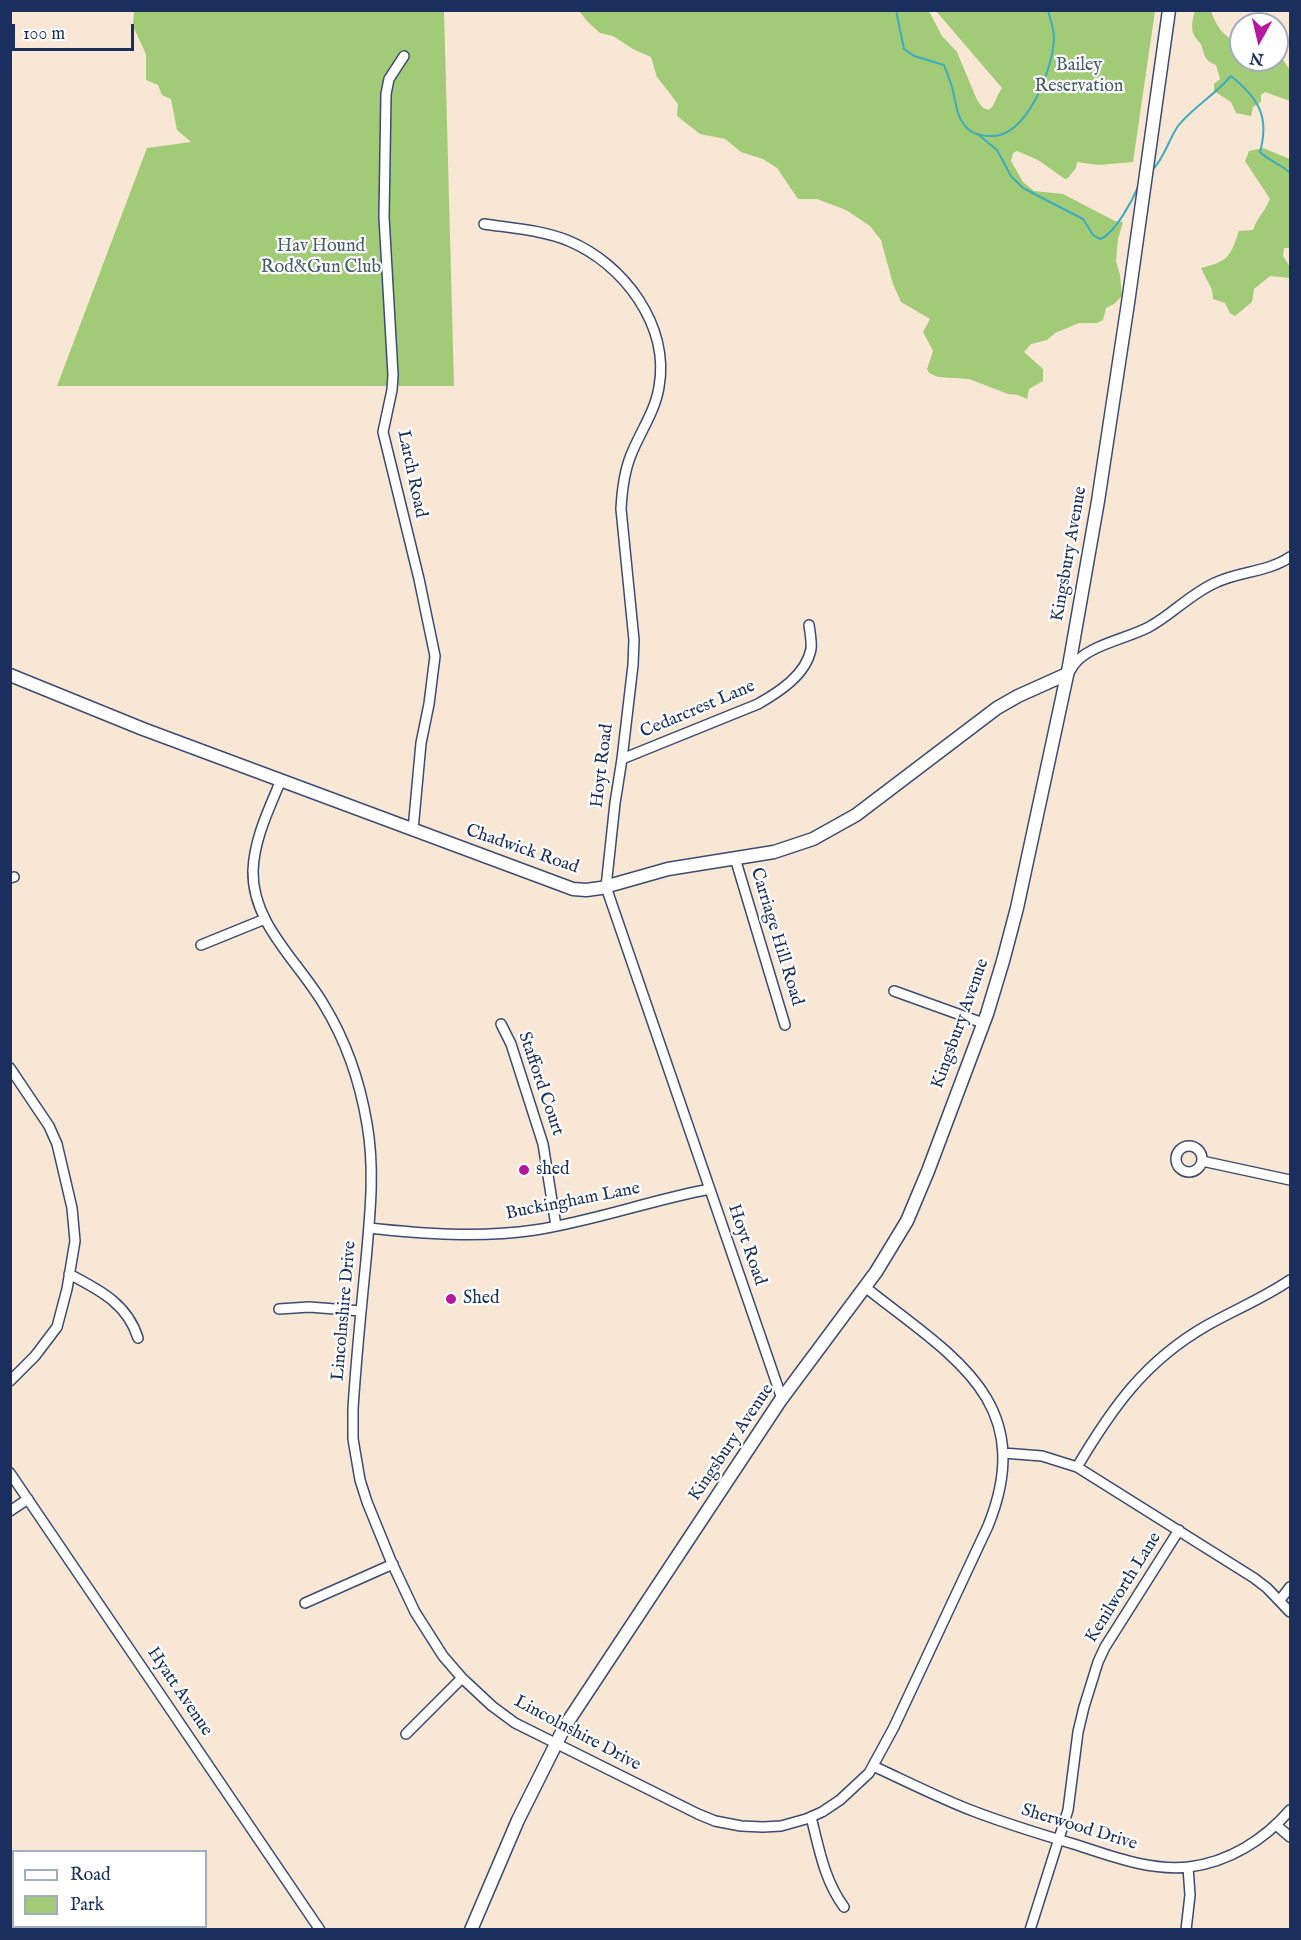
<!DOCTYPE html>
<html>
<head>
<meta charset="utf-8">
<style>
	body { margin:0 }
	#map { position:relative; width:1301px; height:1940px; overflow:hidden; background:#f8e7d4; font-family:"IM FELL English",serif }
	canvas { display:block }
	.frame { position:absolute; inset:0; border:12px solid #1b2f5e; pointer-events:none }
	.legend { position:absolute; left:12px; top:1850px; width:195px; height:78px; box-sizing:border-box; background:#fff; border:2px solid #a4acbf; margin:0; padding:8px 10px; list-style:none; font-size:18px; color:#1b2f5e }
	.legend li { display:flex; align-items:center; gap:12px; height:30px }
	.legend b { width:30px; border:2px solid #a4acbf }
	.north { position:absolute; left:1229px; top:12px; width:60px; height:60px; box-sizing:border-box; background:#fff; border:2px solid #a4acbf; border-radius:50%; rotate:188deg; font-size:16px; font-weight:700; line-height:24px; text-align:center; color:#1b2f5e }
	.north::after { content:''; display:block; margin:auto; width:21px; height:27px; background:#b5179e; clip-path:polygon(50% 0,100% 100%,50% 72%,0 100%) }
	.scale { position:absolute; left:12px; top:24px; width:122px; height:27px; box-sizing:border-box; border:3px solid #1b2f5e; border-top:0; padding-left:8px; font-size:18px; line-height:21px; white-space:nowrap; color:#1b2f5e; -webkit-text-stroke:4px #fff; paint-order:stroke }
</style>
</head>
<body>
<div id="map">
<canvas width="1301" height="1940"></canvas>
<div class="frame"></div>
<ul class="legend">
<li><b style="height:8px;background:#fff"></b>Road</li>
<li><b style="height:16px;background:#a1cb77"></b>Park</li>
</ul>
<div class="north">N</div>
<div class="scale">100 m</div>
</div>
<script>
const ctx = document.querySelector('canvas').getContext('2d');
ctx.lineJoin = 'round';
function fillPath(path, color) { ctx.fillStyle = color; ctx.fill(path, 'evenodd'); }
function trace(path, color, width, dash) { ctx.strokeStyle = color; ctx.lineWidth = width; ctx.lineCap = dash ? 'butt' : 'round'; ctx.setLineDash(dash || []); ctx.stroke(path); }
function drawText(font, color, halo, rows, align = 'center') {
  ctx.font = font + ' "IM FELL English",serif'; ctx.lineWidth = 4.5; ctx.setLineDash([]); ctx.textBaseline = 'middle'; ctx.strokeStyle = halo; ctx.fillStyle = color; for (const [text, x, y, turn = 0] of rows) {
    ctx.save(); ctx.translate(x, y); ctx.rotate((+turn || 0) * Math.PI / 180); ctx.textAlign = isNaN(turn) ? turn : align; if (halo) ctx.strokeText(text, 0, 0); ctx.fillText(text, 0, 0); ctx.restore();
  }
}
const green = new Path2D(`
	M134 11H444L454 386H57L147 148 191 142 177 130 171 99 162 95 158 85 146 80V54L133 26Z
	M579 11H929L942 36 957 52 977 100 983 108 989 110C996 104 996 96 1002 88L936 11H1155L1133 162 1099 165 1077 162 1076 168 1068 178 1065 179 1038 160 1017 151 1013 153 1011 161 1023 182 1034 191 1063 194 1115 221 1123 222 1118 239 1116 261 1120 275 1122 296 1114 304 1106 308 1103 320 1097 323H1079L1055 333 1047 340 1031 344 1024 352 1043 369V381L1029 389 1027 399 1018 395 1008 394 969 379 938 377 929 373 927 369 933 351 923 332 930 319 901 302 893 284 881 240 870 226 846 210 817 199H798L777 168 763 159 741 152 725 139 700 134 677 116 678 104 657 77 651 57 633 49 613 36 600 33 588 22Z
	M1195 11H1211C1217 28 1224 37 1241 44V60H1277V51L1290 70V101L1265 92 1261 95V102L1253 107 1251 116 1236 113 1231 102 1214 91V84L1220 79 1216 65C1206 61 1205 58 1202 47 1201 42 1196 40 1194 35 1190 28 1193 17 1195 11Z
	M1263 148 1290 159V248H1284L1283 256 1290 267V278L1270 276 1254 289 1252 302 1235 316 1230 313 1225 303 1213 299 1212 290 1201 268C1229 261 1230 257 1239 231L1253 230C1257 218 1265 211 1270 199L1245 161 1249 151Z`);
const stream = new Path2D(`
	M896 10 904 49 914 56 944 65C947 73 950 80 952 87 956 102 956 119 969 130 975 135 983 136 991 136 1027 137 1053 69 1054 38 1054 29 1050 19 1048 10
	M980 136 997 150 1011 176 1023 188 1083 219 1093 235 1100 239C1115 234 1133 199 1139 185
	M1154 168C1165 156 1169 139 1178 126 1193 107 1215 95 1231 76 1258 98 1270 116 1260 152 1269 161 1281 164 1290 173
	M10 1865 14 1866
	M88 1926 90 1930`);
const street = new Path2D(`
	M404 56 389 79 386 94 384 217 393 375 392 390 383 432 419 579 435 656 429 704 421 743 413 830
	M484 224C511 228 543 230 569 241 624 264 670 326 659 387 655 412 640 432 631 455 624 472 622 490 621 509L634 640 633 665 622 759 615 803 606 887 782 1399
	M1070 671C1072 667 1075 663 1078 660 1095 644 1128 638 1149 627 1173 614 1191 593 1217 582 1241 571 1268 572 1290 557
	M622 759 758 704C779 692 806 675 811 649 812 642 810 633 809 625
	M281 780C269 809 254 839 253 871 252 924 299 962 324 1005 346 1041 360 1082 367 1124 375 1169 370 1215 366 1260 361 1310 356 1360 353 1409V1439L360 1480 367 1502 391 1561 415 1612 443 1656 462 1678 492 1706 515 1723 698 1814 715 1821 741 1826 763 1827 781 1826 806 1819 822 1812 840 1800 869 1773 894 1727 988 1526C1039 1400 950 1355 865 1287
	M735 858 785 1025
	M10 878 14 877
	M201 945 265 919
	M894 991 983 1023
	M501 1024 511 1044 543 1144 556 1226
	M10 1068 49 1126 57 1144 72 1208 75 1241 67 1289 57 1327 35 1356 10 1381
	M1176 1159a13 13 0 1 1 26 0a13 13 0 1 1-26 0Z
	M1202 1161 1290 1180
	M369 1228C424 1234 480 1238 535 1230 594 1221 651 1200 710 1189
	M69 1274C99 1290 127 1303 138 1338
	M279 1309 309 1307 361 1311
	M1003 1453 1042 1456 1077 1467 1254 1578 1267 1588 1290 1612
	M1077 1467C1112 1408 1145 1361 1206 1326 1234 1310 1264 1298 1290 1280
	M10 1473 320 1930
	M10 1511 28 1499
	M1280 1600 1290 1587
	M305 1603 393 1564
	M406 1734 462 1678
	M873 1766C906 1781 939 1798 973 1811 1007 1824 1043 1835 1077 1845 1114 1857 1150 1871 1189 1867 1229 1862 1264 1840 1290 1810
	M811 1817C819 1848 824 1880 844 1907
	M1276 1825 1290 1837
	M1030 1930 1068 1810 1078 1732 1084 1707 1098 1662 1105 1647 1179 1530
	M1186 1930 1190 1895 1188 1867`);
const secondary = new Path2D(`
	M10 675 143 729 573 889 586 890 601 888 668 869 774 852 813 839 856 815 997 708 1018 696 1067 674
	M471 1930 518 1820 565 1726 780 1401 876 1272 907 1221 928 1171 987 1014 1003 961 1017 908 1069 666 1098 501 1128 303 1169 10`);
const markers = [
	[524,1170,6,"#b5179e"],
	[451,1299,6,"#b5179e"]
];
const parkNames = [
	["Bailey",1079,66],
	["Reservation",1079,87],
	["Hav Hound",321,247],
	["Rod&Gun Club",321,268]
];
const streetNames = [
	["Larch Road",411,474,78],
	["Kingsbury Avenue",1070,554,-80],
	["Cedarcrest Lane",698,710,-23],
	["Hoyt Road",603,766,-83],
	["Chadwick Road",522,850,19],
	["Carriage Hill Road",776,937,73],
	["Kingsbury Avenue",961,1024,-70],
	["Stafford Court",540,1084,71],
	["Buckingham Lane",573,1202,-11],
	["Hoyt Road",746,1245,71],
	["Lincolnshire Drive",345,1311,-85],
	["Kingsbury Avenue",732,1443,-56],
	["Kenilworth Lane",1124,1588,-58],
	["Hyatt Avenue",179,1692,56],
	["Lincolnshire Drive",577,1734,28],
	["Sherwood Drive",1079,1828,17]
];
const poiNames = [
	["shed",536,1170],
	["Shed",463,1299]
];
fillPath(green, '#a1cb77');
trace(stream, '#3fabbe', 2);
trace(street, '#3c4b70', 12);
trace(secondary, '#3c4b70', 15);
trace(street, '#fff', 9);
trace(secondary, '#fff', 12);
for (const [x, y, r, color] of markers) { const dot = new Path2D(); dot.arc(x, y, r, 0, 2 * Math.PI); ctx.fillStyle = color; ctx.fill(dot); trace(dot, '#fff', 2); }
drawText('18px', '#435e66', '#fff', parkNames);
drawText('18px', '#1b2f5e', '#fff', streetNames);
drawText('18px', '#1b2f5e', '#fff', poiNames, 'left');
</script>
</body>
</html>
